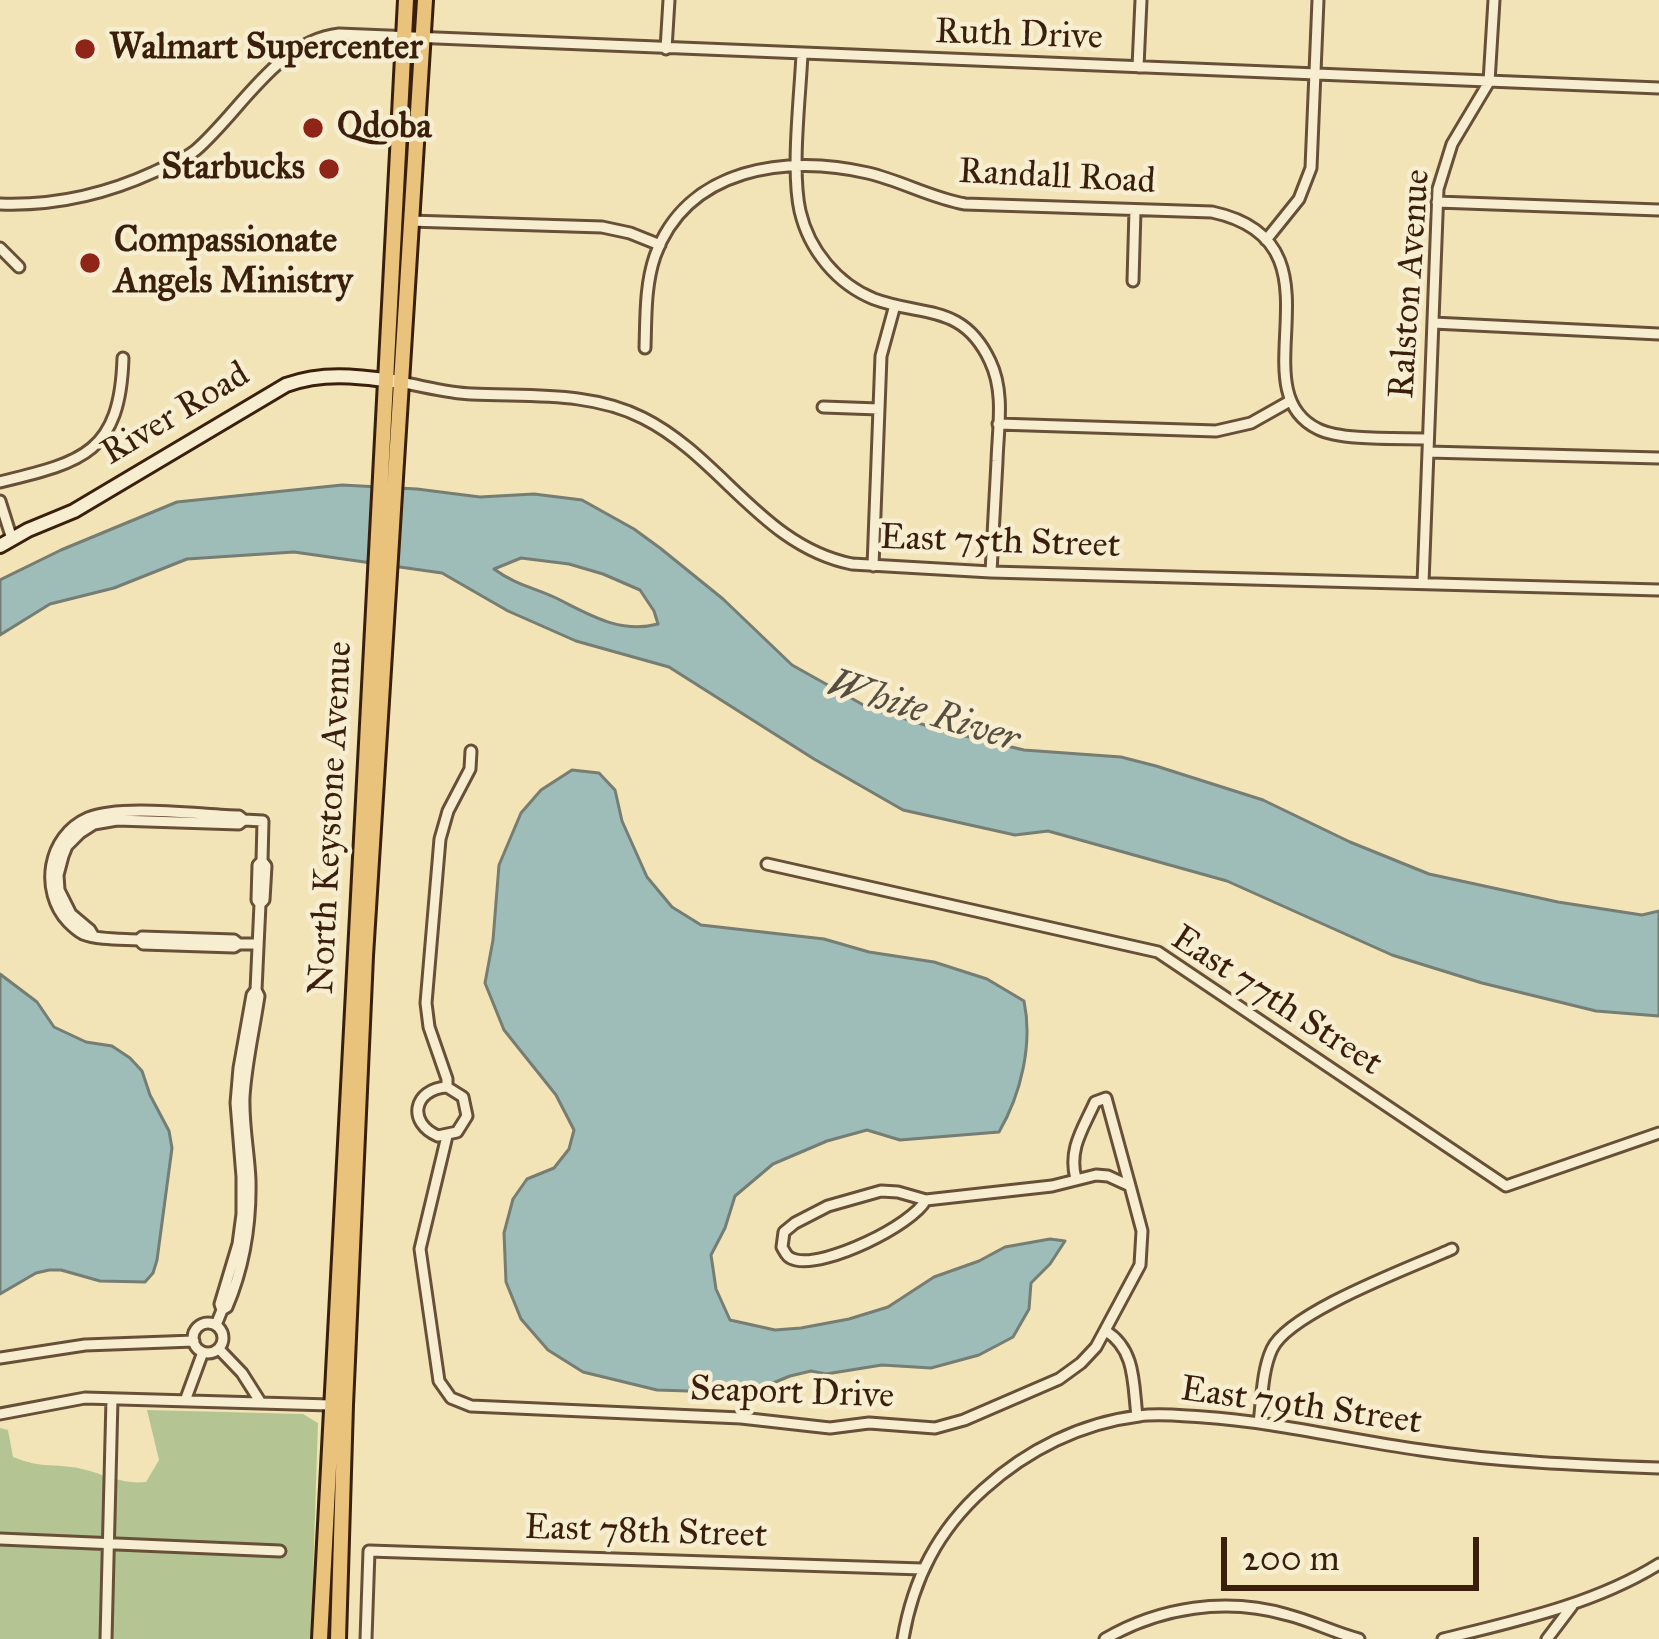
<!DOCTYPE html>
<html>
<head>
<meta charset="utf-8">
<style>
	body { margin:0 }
	#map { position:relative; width:1659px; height:1639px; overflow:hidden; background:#f2e4b7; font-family:"IM FELL Great Primer",serif }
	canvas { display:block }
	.scale { position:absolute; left:1221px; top:1537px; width:258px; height:54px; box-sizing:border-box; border:6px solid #391f0c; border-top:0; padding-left:15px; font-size:36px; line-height:42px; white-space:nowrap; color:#391f0c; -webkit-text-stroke:9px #f7edd0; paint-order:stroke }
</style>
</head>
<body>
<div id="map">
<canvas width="1659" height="1639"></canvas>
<div class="scale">200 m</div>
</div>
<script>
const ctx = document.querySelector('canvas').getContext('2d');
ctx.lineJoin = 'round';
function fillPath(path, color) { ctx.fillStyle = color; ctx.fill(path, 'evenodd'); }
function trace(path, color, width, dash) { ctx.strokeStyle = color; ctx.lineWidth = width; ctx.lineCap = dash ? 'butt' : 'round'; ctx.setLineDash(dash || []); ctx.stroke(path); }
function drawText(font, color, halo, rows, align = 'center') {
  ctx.font = font + ' "IM FELL Great Primer",serif'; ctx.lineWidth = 9; ctx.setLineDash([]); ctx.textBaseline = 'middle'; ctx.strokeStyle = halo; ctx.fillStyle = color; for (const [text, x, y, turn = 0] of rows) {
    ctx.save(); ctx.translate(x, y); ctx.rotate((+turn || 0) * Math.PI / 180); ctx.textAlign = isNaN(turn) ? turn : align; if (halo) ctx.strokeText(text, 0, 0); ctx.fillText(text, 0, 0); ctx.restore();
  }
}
const green = new Path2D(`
	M147 1410 303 1414 318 1423 311 1639H0V1428L8 1430 13 1457C39 1467 45 1464 71 1467 98 1470 117 1485 146 1482L159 1460Z`);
const water = new Path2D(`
	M342 485 417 489 480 497 534 494 582 500 634 529 660 548 723 599 792 665 867 707 944 731 1024 750 1121 757 1156 766 1263 800 1350 842 1429 874 1558 902 1642 915 1659 911V1016L1596 1011 1482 983 1392 955 1227 881 1048 831 1015 835 903 810 814 759 669 667 576 641 508 611 442 573 294 552 187 559 114 588 50 604 0 635V580L61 550 177 502ZM521 558 569 564 603 574 640 590 654 611 658 624C620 634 590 615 556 598 535 588 514 584 494 569Z
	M572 770 599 773 615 790 622 821 647 877 672 907 701 925 824 939 869 952 934 962 987 979 1024 1001C1033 1044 1021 1094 999 1132L900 1140 867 1130 827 1141 773 1164 735 1196 725 1228 711 1255 716 1289 730 1320 775 1330 801 1328 849 1319 888 1307 934 1277 979 1261 1005 1247 1050 1239 1065 1241 1050 1264 1031 1283 1029 1309 1013 1337 979 1355 931 1368 882 1365 826 1374 811 1371 790 1376 749 1393 657 1390 583 1372 548 1350 521 1319 506 1282 504 1233 513 1199 527 1179 554 1168 569 1149 574 1130 556 1095 504 1030 485 983 493 940 499 865 521 813 541 790Z
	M0 974 37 1002 54 1027 86 1042 112 1046 130 1058 142 1071 150 1095 169 1131 172 1148 157 1260 153 1273 145 1282 100 1281 61 1270H49L36 1273 0 1294Z`);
const street = new Path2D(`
	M666 49 669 0
	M802 54C800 98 791 170 800 211 809 250 837 284 874 299 922 317 963 303 990 361 1005 392 998 428 997 461 995 498 993 535 991 572
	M1138 67 1141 0
	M1437 202 1659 210
	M0 204C55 206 104 195 154 172 168 165 184 160 196 150 240 112 277 41 339 34L1659 88
	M410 221 602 227 630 233 660 245
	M1266 240 1299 199 1311 168 1318 0
	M0 248 19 267
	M1133 281 1135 210
	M1433 323 1659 334
	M645 348C646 317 645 285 655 256 687 167 788 154 868 173 902 181 931 198 965 204L1212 212C1352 242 1235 389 1318 429 1342 441 1400 438 1428 439
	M399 382C423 386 447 393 472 394 529 397 590 391 643 418 721 457 762 546 852 564L991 572 1659 590
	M823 407 879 409
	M998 424 1216 431 1251 423 1290 401
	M1428 452 1659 458
	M0 482C82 462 120 454 123 358
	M0 501 12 539
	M873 566 881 356 895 305
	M1423 583 1438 189 1452 144 1489 82 1494 0
	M244 820 239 816C200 815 121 804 88 818 47 836 39 891 68 922 71 925 79 932 83 934 98 940 121 939 139 940L143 944 234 947 239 944H258
	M767 864 1158 952 1506 1186 1659 1133
	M260 904 257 900 258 865 262 861
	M93 935 90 930 71 914 59 890 58 875 63 856 67 846 80 833 94 824 117 820 239 824 244 820 263 821 262 861 266 866 264 900 260 904 256 990 259 996C254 1030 246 1063 244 1097 243 1125 249 1153 250 1180 251 1224 244 1267 227 1307L222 1310 216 1325
	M139 940 142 937 234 940 239 944
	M447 1087C413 1089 407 1123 438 1136L457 1132 467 1116 463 1097 447 1087V1079L429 1027 426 1003 440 839 448 811 470 769 471 751
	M447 1136 420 1249 439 1381 451 1398 471 1406 741 1418 830 1428 869 1423 935 1428 964 1420 1059 1379 1081 1363 1096 1347 1140 1265 1142 1231 1130 1186 1108 1176 1096 1175 1052 1186 926 1200 898 1192 881 1191 828 1206 795 1223 784 1232 782 1247C786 1254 787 1258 796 1260 826 1267 911 1226 926 1200
	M1076 1179C1068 1149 1083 1129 1095 1102L1106 1098 1130 1186
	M222 1310 220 1304 238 1244 242 1214V1177L236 1103 239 1068 252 995 256 990
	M193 1338a15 15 0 1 1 30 0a15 15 0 1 1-30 0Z
	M1106 1331C1136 1350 1133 1384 1137 1416
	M219 1349 242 1373 261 1403
	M0 1358 85 1345 194 1341
	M185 1401 203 1352
	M0 1414 85 1398 330 1405
	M1259 1423C1262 1400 1262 1370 1272 1349 1289 1312 1412 1267 1452 1249
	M0 1539 280 1551
	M106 1639 112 1399
	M366 1639 369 1551 922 1569
	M903 1639C913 1579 938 1530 984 1489 1027 1450 1081 1423 1139 1416 1160 1413 1182 1416 1203 1417 1277 1422 1348 1440 1421 1450 1500 1462 1579 1465 1659 1468
	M1105 1639C1160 1607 1226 1597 1288 1615 1312 1621 1335 1633 1359 1639
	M1443 1639C1516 1621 1595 1604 1659 1564
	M1547 1639 1572 1606`);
const secondary = new Path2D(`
	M0 546 28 530 74 511 286 385C322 372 356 376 393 381`);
const primary = new Path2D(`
	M320 1639 406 0
	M338 1639 345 1405 365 956 425 0`);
const markers = [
	[85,49,12,"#8f2418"],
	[313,128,12,"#8f2418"],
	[329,169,12,"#8f2418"],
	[90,263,12,"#8f2418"]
];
const streetNames = [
	["Ruth Drive",1019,36,2],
	["Randall Road",1057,178,3],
	["Ralston Avenue",1411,284,-86],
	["River Road",176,415,-31],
	["East 75th Street",1000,543,2],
	["North Keystone Avenue",332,818,-87],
	["East 77th Street",1276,1002,33],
	["Seaport Drive",792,1394,2],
	["East 79th Street",1301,1407,8],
	["East 78th Street",646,1533,2]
];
const poiNames = [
	["Walmart Supercenter",109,49],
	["Qdoba",337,128],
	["Starbucks",305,169,"right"],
	["Compassionate",114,242],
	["Angels Ministry",114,283]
];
const waterNames = [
	["White River",923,713,17]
];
fillPath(green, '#b4c593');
fillPath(water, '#9ebcb8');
trace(water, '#767d73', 3);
trace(street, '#675037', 15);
trace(secondary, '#391f0c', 18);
trace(primary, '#391f0c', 20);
trace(street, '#f7edd0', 9);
trace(secondary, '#f7edd0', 12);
trace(primary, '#e9c27c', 14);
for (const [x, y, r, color] of markers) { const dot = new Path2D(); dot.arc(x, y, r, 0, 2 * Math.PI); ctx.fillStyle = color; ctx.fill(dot); trace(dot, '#f7edd0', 4.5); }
drawText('36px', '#391f0c', '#f7edd0', streetNames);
drawText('bold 36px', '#391f0c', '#f7edd0', poiNames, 'left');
drawText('italic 39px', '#574e40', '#f7edd0', waterNames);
</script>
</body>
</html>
